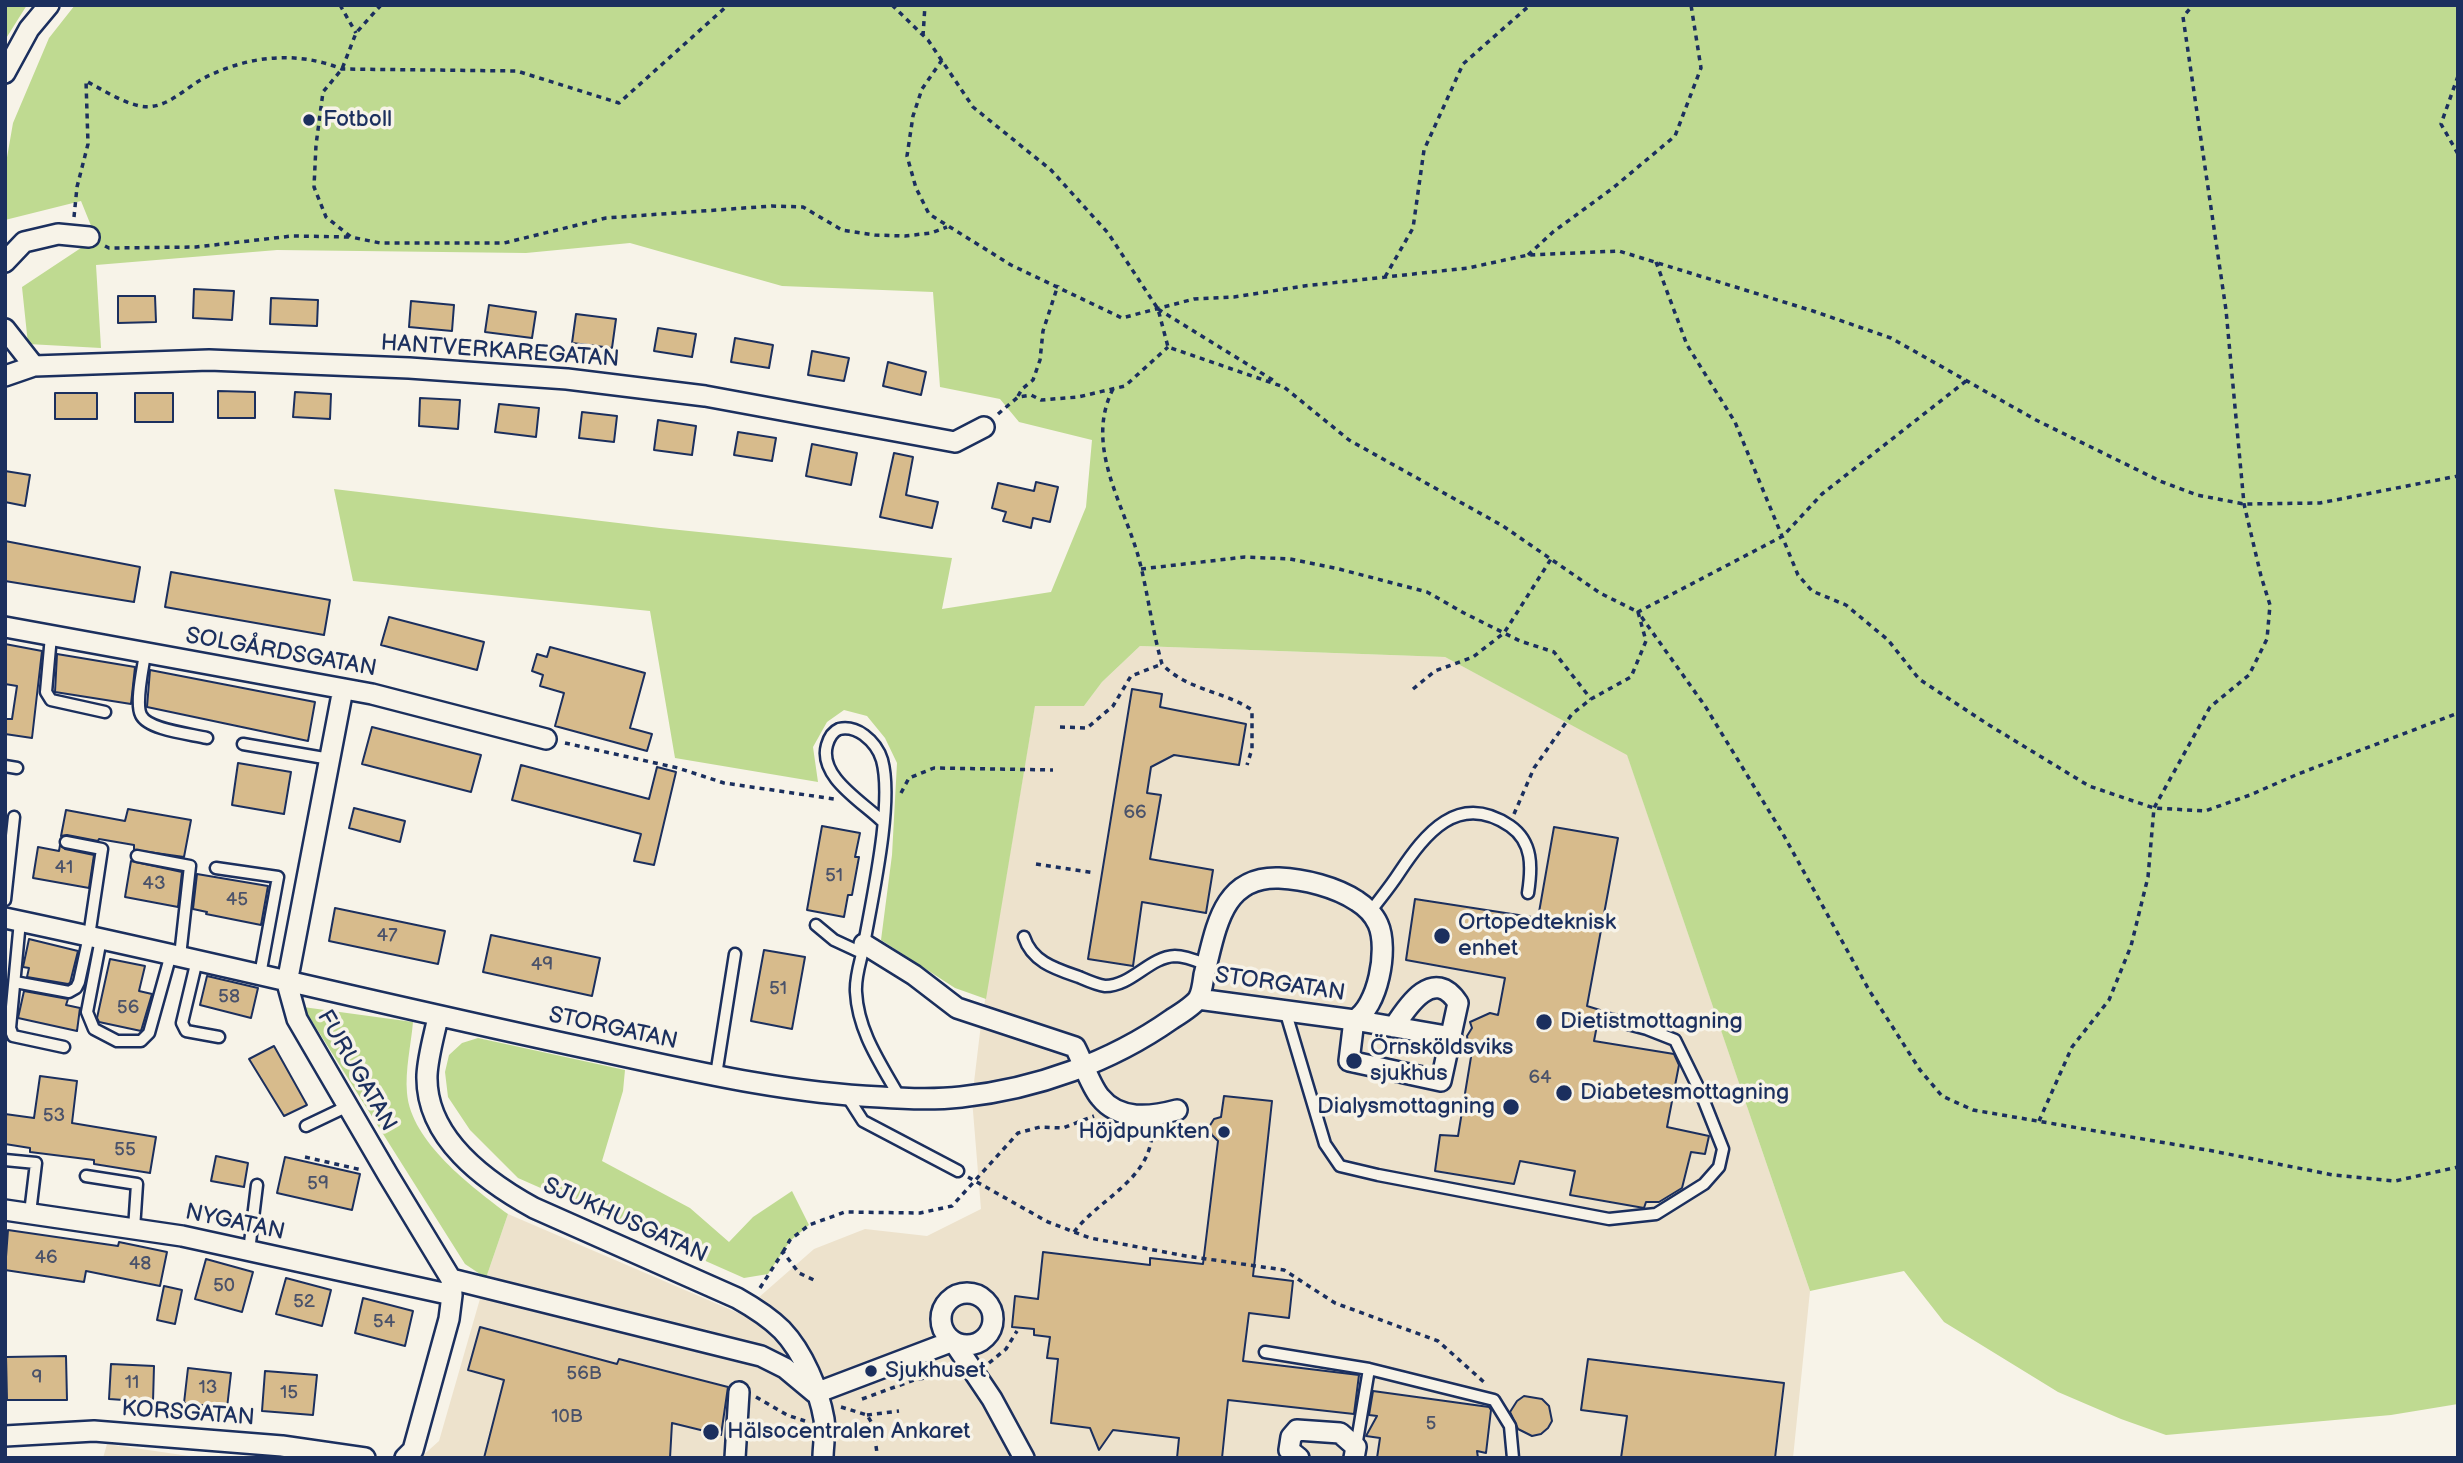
<!DOCTYPE html>
<html>
<head>
<meta charset="utf-8">
<style>
	body { margin:0 }
	#map { position:relative; width:2463px; height:1463px; overflow:hidden; background:#f7f3e8; font-family:"Balsamiq Sans",sans-serif }
	canvas { display:block }
	.frame { position:absolute; inset:0; border:7px solid #1b2f5e; pointer-events:none }
</style>
</head>
<body>
<div id="map">
<canvas width="2463" height="1463"></canvas>
<div class="frame"></div>
</div>
<script>
const ctx = document.querySelector('canvas').getContext('2d');
ctx.lineJoin = 'round';
function fillPath(path, color) { ctx.fillStyle = color; ctx.fill(path, 'evenodd'); }
function trace(path, color, width, dash) { ctx.strokeStyle = color; ctx.lineWidth = width; ctx.lineCap = dash ? 'butt' : 'round'; ctx.setLineDash(dash || []); ctx.stroke(path); }
function drawText(font, color, halo, rows, align = 'center') {
  ctx.font = font + ' "Balsamiq Sans",sans-serif'; ctx.lineWidth = 7; ctx.setLineDash([]); ctx.textBaseline = 'middle'; ctx.strokeStyle = halo; ctx.fillStyle = color; for (const [text, x, y, turn = 0] of rows) {
    ctx.save(); ctx.translate(x, y); ctx.rotate((+turn || 0) * Math.PI / 180); ctx.textAlign = isNaN(turn) ? turn : align; if (halo) ctx.strokeText(text, 0, 0); ctx.fillText(text, 0, 0); ctx.restore();
  }
}
const built = new Path2D(`
	M1140 646 1445 657 1627 754 1810 1291 1793 1458H420L439 1441 486 1278 508 1214 743 1315 750 1305 814 1249 865 1229 927 1236 981 1209 972 1099 981 1024 1035 705 1084 706 1102 682Z
	M107 1444 189 1456 206 1458H103Z`);
const green = new Path2D(`
	M5 5H27L5 40Z
	M75 5H2458V1404L2391 1415 2166 1435 2121 1419 2058 1392 1944 1322 1904 1271 1810 1291 1627 755 1445 657 1140 646 1102 682 1084 706H1035L986 999 955 988 881 940 892 855 897 763 885 738 867 716 844 710 827 722 813 747 818 782 675 758 650 611 353 581 334 489 660 528 952 558 942 609 1051 592 1086 507 1092 440 1019 422 1000 399 940 387 933 292 782 286 630 243 526 253 277 250 96 265 101 348 28 344 22 287 96 238 81 201 5 220V169L13 123 49 38Z
	M303 1007 413 1022C411 1045 405 1070 407 1093 411 1142 472 1187 508 1214L486 1278 465 1264Z
	M478 1038 625 1070 623 1091 602 1161 690 1208 729 1242 753 1217 792 1191 809 1225 790 1241 768 1274 744 1278 518 1178 470 1130 448 1097 445 1072 449 1055 462 1043Z`);
const building = new Path2D(`
	M194 289 234 291 232 320 193 318Z
	M118 296H155L156 322 118 323Z
	M271 298 318 300 317 326 270 324Z
	M411 301 454 305 452 331 409 327Z
	M489 305 536 312 532 338 485 332Z
	M576 314 616 319 612 348 572 343Z
	M658 328 696 334 692 357 654 351Z
	M735 338 773 345 769 368 731 362Z
	M812 351 849 358 844 381 808 375Z
	M888 362 926 372 921 395 883 386Z
	M218 391 255 392V418H218Z
	M295 392 331 394 330 419 293 417Z
	M55 393H97V419H55Z
	M135 393H173V422H135Z
	M420 398 460 400 458 429 419 426Z
	M499 404 539 408 536 437 495 432Z
	M582 412 617 416 614 442 579 438Z
	M658 420 696 426 692 455 654 450Z
	M738 432 776 438 772 461 734 455Z
	M812 444 857 453 851 485 806 476Z
	M894 453 913 457 906 495 938 502 932 528 880 517Z
	M5 471 30 475 25 506 5 502Z
	M1036 482 1058 487 1050 522 1033 518 1031 528 1003 521 1006 512 992 508 998 483 1034 491Z
	M5 541 140 567 134 602 5 581Z
	M171 572 330 600 324 635 165 607Z
	M389 617 484 642 477 670 381 645Z
	M5 644 42 651 32 738 5 734V719H12L17 686 5 684Z
	M550 647 645 673 630 728 652 734 647 751 555 726 564 693 540 686 543 675 532 671 537 654 547 657Z
	M57 654 135 667 131 704 55 692Z
	M150 670 315 702 308 741 147 707Z
	M1132 689 1162 694 1160 707 1246 724 1239 765 1174 755 1151 767 1147 793 1161 795 1150 859 1213 870 1206 913 1142 902 1133 966 1088 959Z
	M372 727 481 755 471 792 362 764Z
	M238 763 291 772 284 814 232 805Z
	M521 765 649 799 657 767 676 772 654 865 634 861 641 834 512 800Z
	M354 808 405 821 400 842 349 828Z
	M128 809 191 820 184 857 134 850V845L99 839 98 841 67 835 61 836 66 810 125 821Z
	M822 826 860 833 855 857H859L852 895H848L844 917 807 910Z
	M1554 827 1618 838 1587 1006 1600 1010 1594 1041 1674 1054 1679 1065 1667 1127 1709 1136 1705 1154 1691 1152 1682 1188 1659 1202H1646L1644 1208 1570 1195 1575 1171 1520 1161 1514 1184 1435 1171 1440 1135 1458 1136 1472 1051 1468 1043 1467 1036 1472 1028 1470 1022 1490 1013 1498 1015 1505 978 1406 960 1415 899 1538 918Z
	M60 845 65 849 94 855 89 888 33 878 38 847 59 851Z
	M131 861 182 872 178 907 125 897Z
	M197 874 268 886 261 925 206 914 207 912 193 909Z
	M335 908 445 931 438 964 329 941Z
	M491 935 600 958 592 996 483 972Z
	M29 939 78 951 70 983 68 984 27 977 29 968 23 967Z
	M764 950 805 957 792 1029 751 1021Z
	M110 959 145 966 139 991 152 994 141 1031 99 1022 97 1018Z
	M207 976 258 988 251 1018 200 1005Z
	M24 991 68 999 66 1005 80 1008 77 1031 18 1018Z
	M274 1046 307 1105 284 1116 249 1059Z
	M40 1076 77 1081 72 1123 156 1137 150 1173 94 1164V1160L30 1152V1148L5 1144V1114L34 1118Z
	M1224 1096 1272 1101 1253 1276 1293 1281 1289 1318 1249 1313 1243 1361 1359 1375 1354 1414 1228 1400 1222 1458H1177L1179 1438 1113 1430 1099 1450 1090 1428 1051 1423 1058 1359 1047 1358 1050 1337 1034 1335V1329L1012 1327 1015 1296 1038 1299 1043 1252 1150 1265V1258L1203 1264 1218 1141 1212 1135 1209 1127 1214 1119 1221 1117Z
	M216 1156 248 1163 244 1187 211 1181Z
	M285 1157 360 1174 352 1210 277 1193Z
	M8 1230 118 1246 119 1242 167 1252 160 1286 86 1271 84 1282 5 1270Z
	M206 1259 253 1272 242 1312 195 1299Z
	M286 1278 331 1290 322 1326 276 1314Z
	M164 1286 182 1290 175 1324 157 1320Z
	M363 1298 413 1311 405 1346 355 1333Z
	M480 1327 617 1364 619 1359 728 1387 721 1435 672 1423 670 1458H484L504 1380 468 1370Z
	M66 1356 67 1400H7L6 1357Z
	M1588 1359 1784 1383 1775 1458H1621L1627 1416 1581 1410Z
	M111 1364 154 1366 153 1402 109 1399Z
	M188 1368 231 1373 227 1408 184 1403Z
	M265 1371 317 1375 313 1415 262 1411Z
	M1373 1391 1489 1407 1491 1410 1486 1453 1477 1451 1478 1458H1377L1380 1438 1366 1436 1377 1416 1369 1415Z
	M1524 1396 1542 1399 1549 1406 1552 1421 1548 1428 1541 1434 1532 1436 1518 1429 1510 1412 1517 1401Z`);
const path = new Path2D(`
	M340 5 356 33
	M381 5 356 33 342 69 323 92 316 145 314 187 326 217 351 237 380 243H504L606 218 772 206 803 207 842 230 875 235 905 236 931 233 947 227
	M892 5 928 40 973 107 1051 170 1108 233 1158 309 1168 347 1284 387 1349 440 1503 526 1600 593 1638 612 1646 641 1631 677 1591 699 1572 714 1534 768 1514 814
	M923 36 925 5
	M942 60 922 89 913 116 907 156 916 188 929 214 1011 265 1122 318 1194 299 1234 297 1304 286 1468 268 1528 255 1619 251 1813 311 1891 338 2036 420 2160 481 2197 495 2244 504 2320 503 2458 476
	M2458 76 2441 124 2458 154
	M74 217 77 187 88 144 86 81C103 90 121 102 140 106 164 111 183 90 202 79 247 56 295 50 342 69L517 71 619 103 728 5
	M105 246 109 248 196 247 292 236 351 237
	M1528 255 1553 232 1613 188 1675 136 1701 68 1691 5
	M1656 262 1687 345 1735 422 1798 575 1812 591 1846 605 1888 640 1919 679 1989 725 2089 786 2154 808 2205 811 2250 795 2298 774 2458 713
	M1385 277 1413 228 1424 150 1463 64 1530 5
	M1158 309 1276 382
	M1966 381 1822 494 1783 536 1638 612 1705 706 1783 834 1869 990 1920 1070 1942 1096 1973 1110 2213 1151 2333 1175 2395 1181 2458 1167
	M1113 389C1084 446 1124 504 1139 559 1148 593 1152 630 1162 664 1186 690 1224 691 1252 710V749L1247 765
	M1018 396 1022 389 1033 380 1040 360 1043 331 1058 285
	M998 414 1018 397 1031 395 1041 400 1078 397 1125 386 1168 347
	M1141 569 1245 557 1290 559 1339 569 1427 592 1464 613 1520 641 1554 652 1591 699
	M1413 689 1435 671 1473 657 1504 633 1551 559
	M1060 727 1087 728 1113 706 1131 676 1162 664
	M565 743 678 768 724 783 834 799
	M901 793 909 778 934 768 1053 770
	M1036 864 1095 873
	M2039 1121 2072 1047 2109 1000 2131 946 2148 877 2154 808 2210 707 2249 675 2267 639 2270 605 2261 576 2244 504 2226 310 2183 17 2193 5
	M305 1157 362 1170
	M968 1177 1048 1222 1090 1238 1186 1256 1284 1270 1335 1303 1438 1341 1485 1383
	M1074 1232C1099 1199 1148 1181 1152 1135
	M783 1252 790 1240 809 1225 845 1212 920 1213 952 1206 1018 1133 1040 1127 1063 1128 1094 1116
	M760 1288 783 1252 799 1273 816 1281
	M989 1363 1006 1349 1017 1331
	M756 1397 787 1415 805 1421
	M862 1399 914 1380 951 1373
	M841 1407 867 1415 873 1425 877 1453
	M867 1415 899 1411`);
const lane = new Path2D(`
	M51 636 46 692 51 700 105 712
	M145 654C143 668 135 703 141 715 148 730 191 734 207 738
	M243 744 330 759
	M5 766 17 768
	M883 822C863 802 818 777 827 745 829 738 832 732 839 729 848 727 857 730 864 735 872 741 879 750 882 760 894 804 871 903 863 950 860 963 855 978 856 992 858 1032 881 1064 900 1098
	M137 856 190 866 180 956
	M216 868 278 877 260 975
	M5 900 14 817
	M1370 912C1379 900 1390 887 1399 873 1425 834 1458 791 1510 826 1533 842 1532 867 1528 893
	M20 921 10 1028 13 1036 64 1047
	M816 925 834 940 862 953
	M1024 937C1032 962 1056 969 1079 977 1086 980 1097 985 1105 986 1132 986 1149 957 1175 956 1186 956 1197 961 1207 965
	M101 939 87 1012 94 1029 117 1041H141L149 1033 171 954
	M197 960 182 1023 186 1031 219 1037
	M15 982 69 992 76 988 79 982 89 936 102 849 66 842
	M1285 1010 1325 1144 1340 1166 1378 1175 1609 1219 1656 1214 1704 1184 1719 1167 1723 1149 1700 1091 1675 1040 1647 1029 1609 1019
	M716 1075 735 954
	M847 1096 863 1121 958 1171
	M306 1126 348 1106
	M5 1160 36 1163 30 1213
	M86 1176 137 1184 134 1229
	M249 1251 257 1185
	M1265 1352 1369 1369 1494 1400 1510 1426 1513 1458
	M1356 1447 1369 1369`);
const street = new Path2D(`
	M5 73 29 29 49 5
	M5 262 24 242 58 234 89 237
	M5 329 34 366
	M5 376 34 366 209 360 409 368 567 379 705 396 955 442 984 427
	M5 627 372 694 546 739
	M343 689 287 983 297 1019 388 1175 451 1279 452 1295 449 1319 413 1450 405 1458
	M5 918C204 960 401 1009 600 1051 693 1071 785 1093 880 1097 907 1099 934 1100 961 1097 1036 1089 1111 1062 1172 1019 1180 1014 1193 1006 1198 999 1202 993 1203 982 1204 975 1216 930 1221 876 1279 878 1304 879 1336 887 1357 901 1365 906 1374 915 1378 924 1389 948 1378 1008 1354 1020L1198 999
	M864 944 914 975 957 1008 1075 1047C1083 1062 1090 1085 1100 1097 1119 1121 1151 1117 1177 1110
	M438 1017C434 1036 428 1056 427 1075 425 1138 485 1181 534 1208L737 1298C753 1307 769 1317 782 1330 803 1352 819 1390 824 1419 826 1431 823 1446 823 1458
	M1394 1027C1408 1005 1434 966 1458 1003L1441 1081 1349 1061 1354 1020 1452 1037
	M5 1210 182 1236 452 1295
	M451 1279 761 1356 785 1368 815 1393
	M941 1319a26 26 0 1 1 52 0a26 26 0 1 1-52 0Z
	M816 1393 953 1341 992 1399 1024 1458
	M5 1436 94 1431 282 1446 365 1458
	M735 1458 739 1392
	M1299 1458 1289 1450 1291 1437 1297 1430 1340 1433 1356 1447 1354 1458`);
const markers = [
	[309,120,7,"#1b2f5e"],
	[1442,936,9,"#1b2f5e"],
	[1544,1022,9,"#1b2f5e"],
	[1354,1061,9,"#1b2f5e"],
	[1564,1093,9,"#1b2f5e"],
	[1511,1107,9,"#1b2f5e"],
	[1224,1132,7,"#1b2f5e"],
	[871,1371,7,"#1b2f5e"],
	[711,1432,9,"#1b2f5e"]
];
const numberNames = [
	["66",1135,813],
	["41",64,868],
	["51",834,876],
	["43",154,884],
	["45",237,900],
	["47",387,936],
	["49",542,965],
	["51",778,989],
	["58",229,997],
	["56",128,1008],
	["64",1540,1078],
	["53",54,1116],
	["55",125,1150],
	["59",318,1184],
	["46",46,1258],
	["48",140,1264],
	["50",224,1286],
	["52",304,1302],
	["54",384,1322],
	["56B",584,1374],
	["9",37,1378],
	["11",132,1383],
	["13",208,1388],
	["15",289,1393],
	["10B",567,1417],
	["5",1431,1424]
];
const poiNames = [
	["Fotboll",323,120],
	["Ortopedteknisk",1458,923],
	["enhet",1458,949],
	["Dietistmottagning",1560,1022],
	["Örnsköldsviks",1370,1048],
	["sjukhus",1370,1074],
	["Diabetesmottagning",1580,1093],
	["Dialysmottagning",1495,1107,"right"],
	["Höjdpunkten",1210,1132,"right"],
	["Sjukhuset",885,1371],
	["Hälsocentralen Ankaret",727,1432]
];
const streetNames = [
	["HANTVERKAREGATAN",500,352,4],
	["SOLGÅRDSGATAN",281,653,10],
	["STORGATAN",1280,985,8],
	["STORGATAN",613,1029,12],
	["FURUGATAN",356,1071,60],
	["SJUKHUSGATAN",625,1221,24],
	["NYGATAN",235,1223,12],
	["KORSGATAN",188,1414,4]
];
fillPath(built, '#ede2cc');
fillPath(green, '#bfda91');
fillPath(building, '#d7bb8c');
trace(building, '#1b2f5e', 2);
trace(lane, '#1b2f5e', 15);
trace(street, '#1b2f5e', 24);
trace(path, '#1b2f5e', 3.5, [5, 5]);
trace(lane, '#f7f3e8', 10);
trace(street, '#f7f3e8', 19);
for (const [x, y, r, color] of markers) { const dot = new Path2D(); dot.arc(x, y, r, 0, 2 * Math.PI); ctx.fillStyle = color; ctx.fill(dot); trace(dot, '#f7f3e8', 2.5); }
drawText('19px', '#4a526a', null, numberNames);
drawText('23px', '#1b2f5e', '#f7f3e8', poiNames, 'left');
drawText('23px', '#1b2f5e', '#f7f3e8', streetNames);
</script>
</body>
</html>
